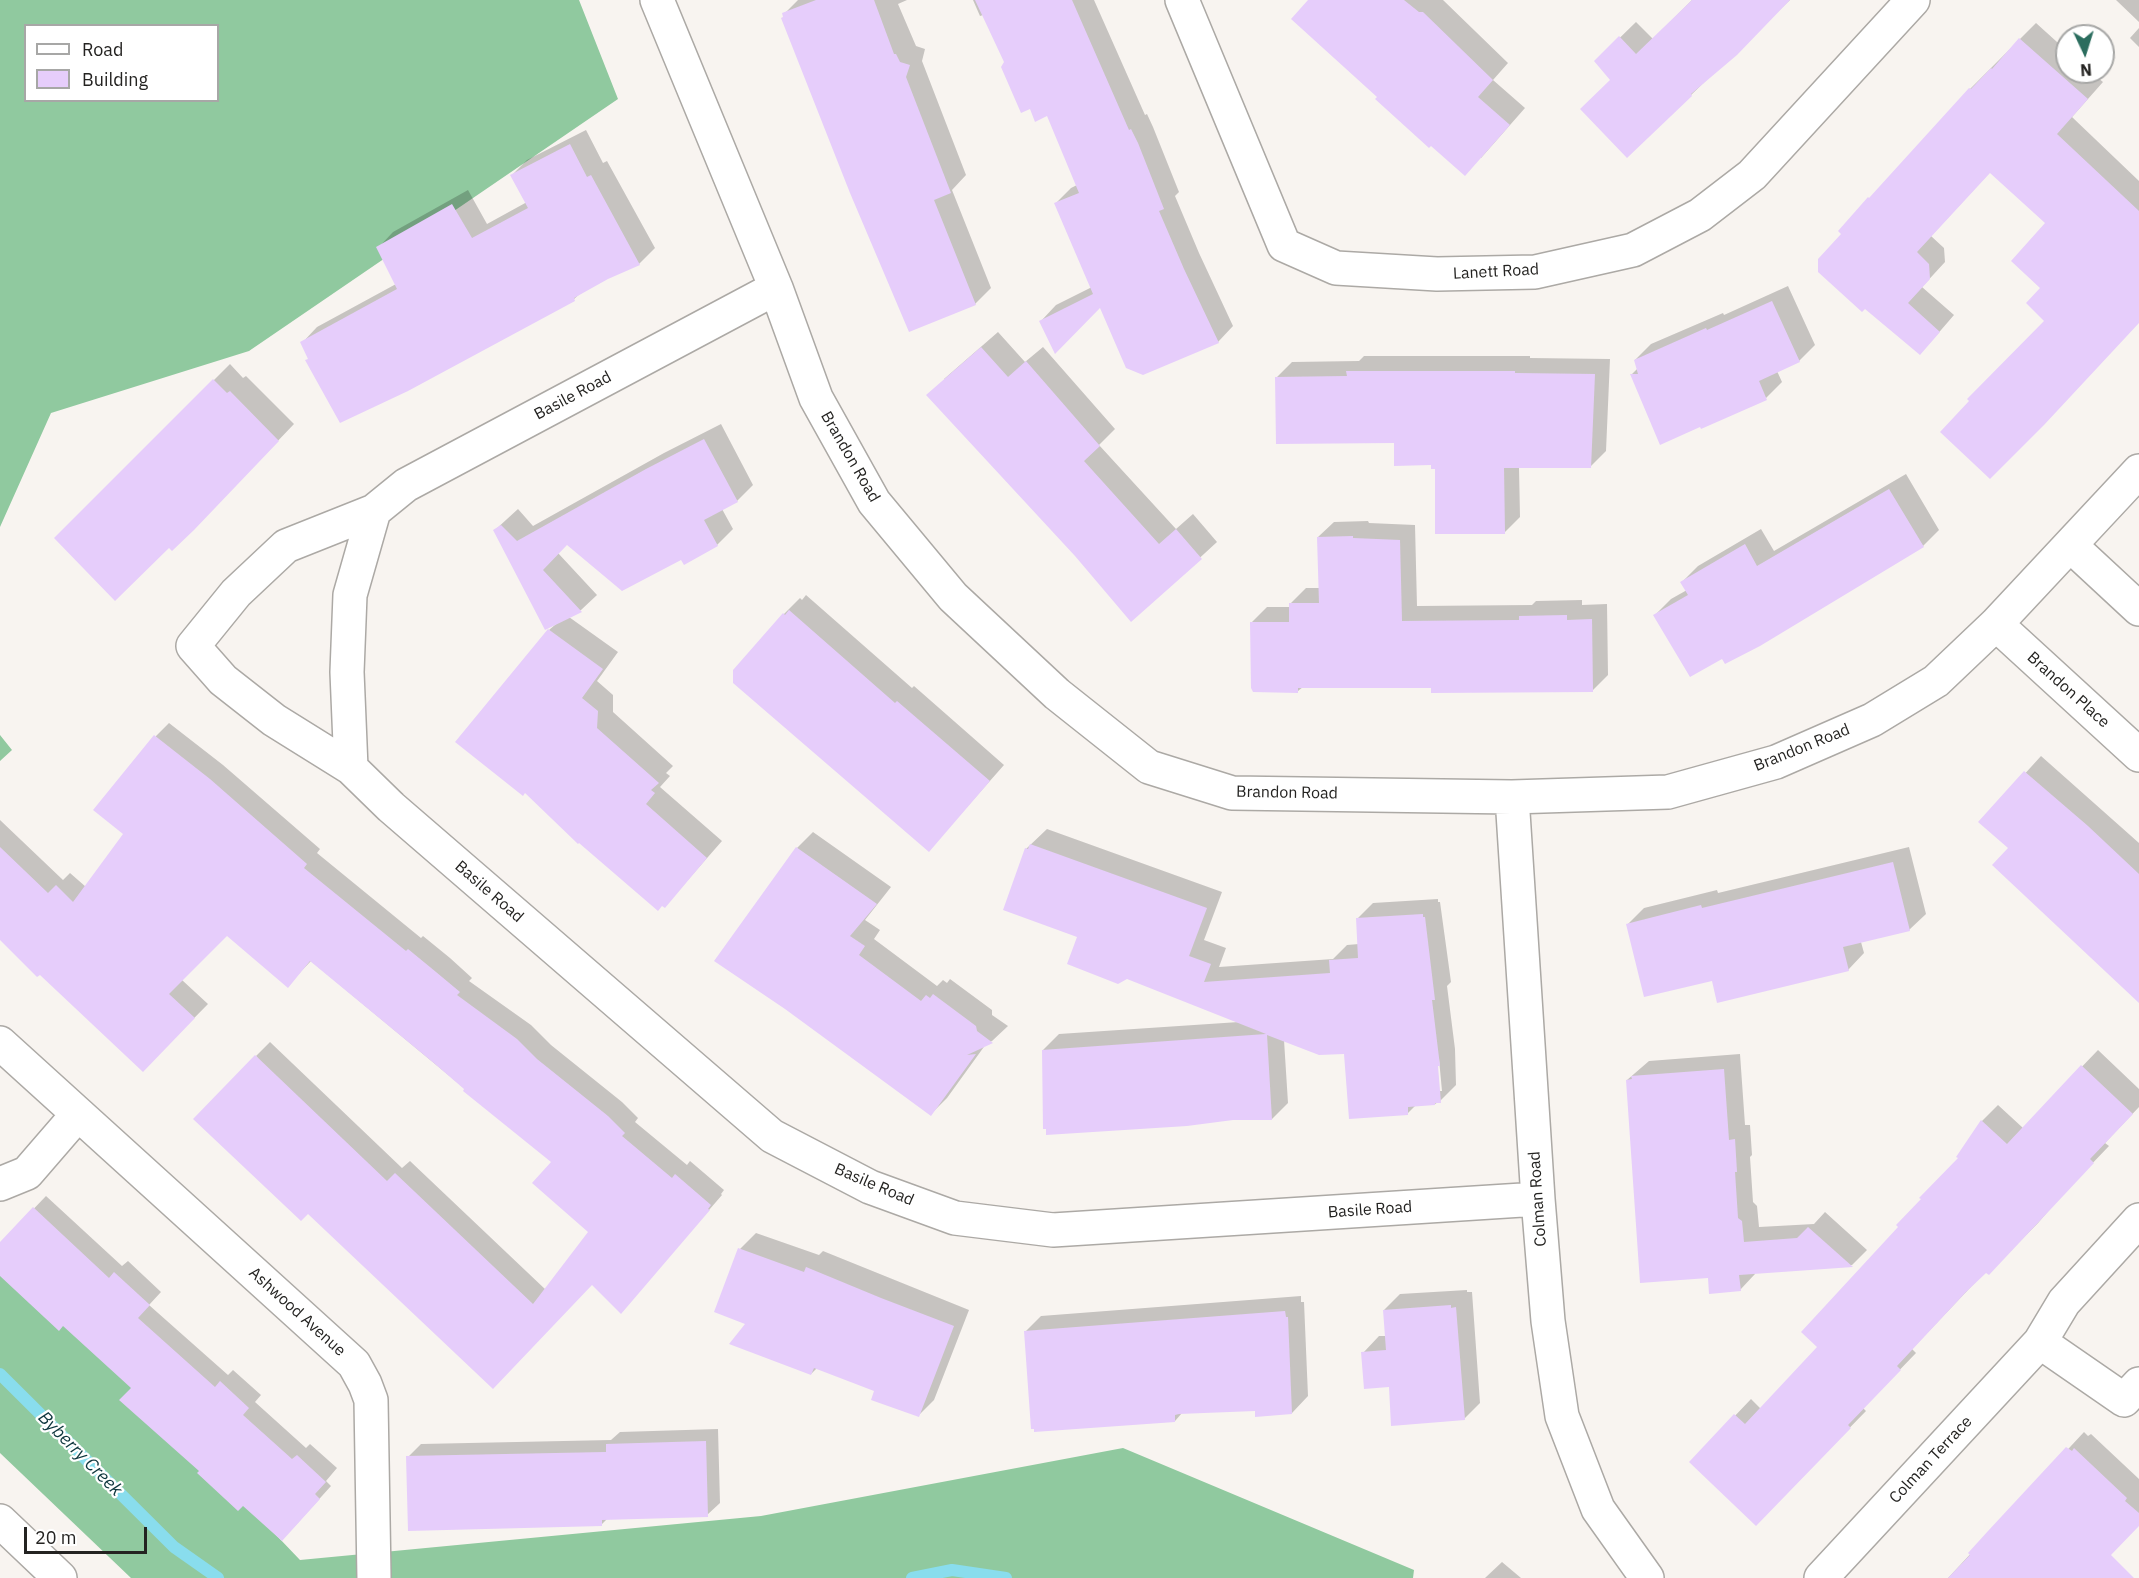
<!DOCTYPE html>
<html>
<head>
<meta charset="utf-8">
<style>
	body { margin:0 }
	#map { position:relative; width:2139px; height:1578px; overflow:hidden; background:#f8f4f0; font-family:"IBM Plex Sans",sans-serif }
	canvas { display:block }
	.legend { position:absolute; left:24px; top:24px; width:195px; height:78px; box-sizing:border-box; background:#fff; border:2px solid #a7a7a6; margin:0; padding:8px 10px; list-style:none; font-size:18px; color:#242321 }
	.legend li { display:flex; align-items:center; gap:12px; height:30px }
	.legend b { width:30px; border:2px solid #a7a7a6 }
	.north { position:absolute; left:2055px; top:24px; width:60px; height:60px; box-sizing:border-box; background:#fff; border:2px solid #a7a7a6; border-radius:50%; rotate:176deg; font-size:16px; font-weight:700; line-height:24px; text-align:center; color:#242321 }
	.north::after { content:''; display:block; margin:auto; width:21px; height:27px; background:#2b6d5e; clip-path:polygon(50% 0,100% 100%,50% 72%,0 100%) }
	.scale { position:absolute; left:24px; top:1527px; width:123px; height:27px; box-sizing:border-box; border:3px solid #242321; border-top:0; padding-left:8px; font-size:18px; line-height:21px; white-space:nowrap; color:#242321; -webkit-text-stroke:4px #fff; paint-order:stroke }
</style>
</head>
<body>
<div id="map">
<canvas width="2139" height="1578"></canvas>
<ul class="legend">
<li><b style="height:8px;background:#fff"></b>Road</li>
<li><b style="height:16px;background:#e6cdfb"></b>Building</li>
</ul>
<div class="north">N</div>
<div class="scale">20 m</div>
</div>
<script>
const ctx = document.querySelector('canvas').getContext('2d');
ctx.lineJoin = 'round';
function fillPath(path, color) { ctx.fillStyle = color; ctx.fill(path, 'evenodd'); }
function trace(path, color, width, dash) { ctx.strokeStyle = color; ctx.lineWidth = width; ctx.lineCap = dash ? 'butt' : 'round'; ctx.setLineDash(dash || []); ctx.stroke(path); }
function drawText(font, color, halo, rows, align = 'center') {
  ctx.font = font + ' "IBM Plex Sans",sans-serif'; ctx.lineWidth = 4.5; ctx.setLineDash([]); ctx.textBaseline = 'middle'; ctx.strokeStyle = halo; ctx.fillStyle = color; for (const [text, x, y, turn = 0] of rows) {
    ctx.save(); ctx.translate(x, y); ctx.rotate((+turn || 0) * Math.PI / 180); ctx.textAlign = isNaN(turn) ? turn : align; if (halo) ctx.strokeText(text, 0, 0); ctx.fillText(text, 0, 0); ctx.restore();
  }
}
const forest = new Path2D(`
	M0 0H579L618 99 249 351 51 413 0 527ZM26 26H218V100H26Z
	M0 735 12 750 0 761Z
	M0 1246 300 1560 761 1516 1123 1448 1414 1570 1413 1578H131L0 1453Z`);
const shadow = new Path2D(`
	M798 0H907L898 4 916 46 925 49 922 61 966 175 952 190 991 288 975 304 784 14Z
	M973 0H1094L1145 115 1147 114 1153 127 1179 192 1175 196 1199 253 1233 326 1218 342 1100 306 1041 321 1056 305 1092 287 1056 203 1071 188 1077 185 1048 114 1006 62 983 15 980 16Z
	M1310 0H1443L1508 63 1493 80 1525 108 1481 158 1379 97Z
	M1692 0H1790L1691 95 1612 80 1596 61 1636 22 1653 39Z
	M2116 0H2139V22Z
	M2036 23 2067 51V72H2091L2103 82 2072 117 2139 181V323L2046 321 2043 288 2047 223 1991 171 1931 236 1944 248 1945 262 1922 287 1954 315 1935 337 1865 307 1970 89Z
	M2139 28V47L2130 38Z
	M586 130 603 163 607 161 655 248 639 264 608 278 582 292 574 299 407 389 310 358 302 343 317 327 396 284 378 248 393 232 468 190 487 224 527 202 512 175 527 160Z
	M1788 286 1815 345 1799 361 1777 371 1782 382 1766 398 1632 374 1638 368 1635 360 1651 344 1723 313 1724 315Z
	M998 332 1025 362 1043 347 1115 429 1099 445 1176 529 1193 514 1217 542 1132 620 944 379Z
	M1364 356H1530V358L1610 359 1606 451 1590 467H1519L1520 517 1504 533 1433 464 1277 377 1292 362 1359 361Z
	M230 364 243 378 246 376 294 424 210 512 169 546 56 538Z
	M721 424 753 485 737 501 722 509 733 529 717 545 682 558 567 543 558 553 597 595 581 610 569 617 618 652 597 681 613 695V712L673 766 666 773 670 776 660 787 722 841 665 906 549 630 556 624 495 530 518 509 533 526 664 453Z
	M1906 474 1939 530 1923 546 1722 657 1655 615 1671 599 1687 590 1682 582 1698 566 1761 529 1774 551Z
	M1368 521 1369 523 1415 525 1417 606 1532 605 1536 601 1582 600V605L1607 604 1608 675 1592 691 1432 687H1303L1298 691 1251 623 1267 607H1291L1290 604 1306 588H1320L1318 537 1334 522Z
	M806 595 912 688 914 686 1004 765 929 850 734 671 784 614 800 598 802 600Z
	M169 723 223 765 320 849 317 853 421 938 423 936 450 958 472 978 469 981 531 1025 551 1045 622 1102 638 1118 635 1122 687 1165 690 1161 724 1190 721 1194 722 1195 621 1312 593 1283 507 1373 256 1056 270 1042 402 1168 410 1161 546 1290 590 1232 553 1162 311 961 287 986 227 934 182 980 208 1004 143 1070 40 972 0 938V820L63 880 70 873 86 887 125 834 156 736Z
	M2041 756 2139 843V981L2010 847 1981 822Z
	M1047 829 1222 892 1204 940 1226 948 1219 967 1333 959 1347 945 1359 944 1357 919 1373 903 1438 899V902H1440L1451 982 1447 986 1455 1049 1456 1085 1440 1101 1435 1104 1416 1105 1408 1113 1345 1053 1284 1040 1288 1103 1272 1119H1233L1043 1050 1059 1034 1239 1022 1079 937 1026 849ZM1436 1059H1439L1442 1091H1439Z
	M813 832 891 887 865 920 880 930 874 939 937 986 943 980 947 983 950 979 992 1010V1015L1008 1026 992 1041 986 1044 947 1098 931 1114 797 848Z
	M1909 847 1926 914 1909 930 1861 942 1864 953 1848 970 1713 979 1628 924 1644 908 1717 890 1718 893Z
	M2098 1050 2139 1089V1107L2105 1143 2109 1146 2063 1194 2038 1223 1989 1273 1986 1271 1912 1349 1916 1353 1863 1408 1866 1411 1756 1524 1691 1462 1751 1399 1761 1409 1819 1347 1900 1227 1960 1158 1982 1121 1998 1105 2023 1128Z
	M1740 1054 1745 1125H1750L1752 1155 1750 1157 1753 1202 1757 1206 1759 1227 1814 1224 1825 1212 1867 1250 1852 1265 1755 1272V1274L1740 1290 1709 1276 1627 1080 1649 1061Z
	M46 1196 122 1266 128 1261 161 1292 149 1305 228 1375 233 1370 261 1395 255 1402 306 1448 310 1444 337 1468 326 1481 331 1486 294 1527 243 1504 201 1471 133 1388 64 1324 0 1274V1244Z
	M756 1233 819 1255 823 1251 969 1310 934 1400 918 1416 876 1390 817 1368 811 1374 747 1323 740 1249Z
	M1467 1290V1292H1472L1480 1403 1464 1419 1390 1385 1363 1353 1379 1336H1386L1384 1310 1400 1294Z
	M1301 1296V1302H1304L1308 1396 1292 1413 1256 1409 1182 1413 1175 1421 1025 1332 1041 1316Z
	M718 1429 720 1503 707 1515 608 1518 601 1525 408 1457 421 1444 611 1440 620 1432Z
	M2084 1432 2088 1436 2091 1434 2139 1479V1524L2089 1578H1948Z
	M1502 1562 1521 1578H1485Z`);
const stream = new Path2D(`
	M0 1374 174 1547 218 1578
	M912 1578 952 1570 1006 1578`);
const building = new Path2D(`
	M816 0H874L894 54H896L900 62 910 65 906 77 951 193 934 200 976 305 909 332 850 193 781 18 783 17 782 13Z
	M975 0H1072L1129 130 1131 129 1138 143 1164 209 1159 211 1184 269 1219 343 1143 375 1126 368 1100 308 1055 354 1039 321 1093 294 1054 203 1079 193 1047 116 1035 122 1030 109 1021 113 1001 67 1004 62Z
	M1308 0H1404L1419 12H1423L1493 80 1478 97 1510 125 1465 176 1431 146 1429 148 1375 99 1377 97 1291 19Z
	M1692 0H1790L1737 55 1691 94 1692 96 1627 158 1580 109 1610 80 1594 61 1619 36 1636 54Z
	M2019 38 2088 99 2057 134 2139 211V323L2044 425 1990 479 1940 432 1969 401 1967 399 2044 321 2026 303 2040 288 2011 261 2045 223 1990 173 1917 252 1929 264 1930 279 1908 303 1940 332 1920 355 1865 309 1862 312 1818 272V259L1841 234 1838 231 1868 197 1869 198 1969 88 1971 89 1991 68 1992 69Z
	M570 144 587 177 591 175 640 265 608 279 574 298 575 301 408 391 340 423 305 360 308 359 300 342 397 289 376 247 452 204 472 238 528 208 510 175Z
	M1772 301 1800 362 1759 381 1767 400 1701 429 1700 427 1660 445 1630 374H1638L1634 360 1706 328 1707 330Z
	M981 347 1008 377 1026 361 1100 446 1084 461 1159 544 1176 529 1202 559 1131 622 1075 556 926 395Z
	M1346 371H1515V373L1595 374 1591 468H1504L1505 534H1435V469H1431V465L1394 466V443L1276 444 1275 377 1347 376Z
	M213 379 227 393 230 391 279 441 194 530 172 551 169 548 115 601 54 538Z
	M704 439 738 502 704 520 718 546 684 565 681 560 622 591 567 545 543 570 582 612 545 630 493 530 501 525 517 541 646 469Z
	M1889 489 1924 547 1760 646 1725 664 1722 659 1690 677 1653 615 1688 595 1680 582 1745 544 1757 566Z
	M1353 536V538L1400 540 1402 621 1519 620V616L1567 615V620L1592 619 1593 692 1431 693V688H1298V693L1253 692 1251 688 1250 622H1289V603H1319L1317 537Z
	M789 610 895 703 897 701 990 781 929 852 733 683V670L783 613 785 615Z
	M548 629 603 669 582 698 598 711 597 728 659 783 651 790 655 793 646 804 707 858 665 908 662 906 658 911 579 843 578 844 525 793 523 796 455 742Z
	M154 735 210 779 307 864 304 868 406 951 408 949 436 972 460 992 457 995 517 1039 537 1059 608 1116 625 1133 622 1136 672 1178 675 1174 711 1205 708 1209 710 1210 621 1314 592 1285 493 1389 308 1214 301 1221 193 1119 255 1055 387 1181 395 1173 533 1304 588 1232 532 1183 551 1162 463 1091 464 1089 435 1064 310 961 288 988 227 936 169 994 195 1018 143 1072 40 975 37 977 0 940V847L48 893 56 885 73 902 123 834 93 810Z
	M2024 771 2088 826 2139 874V1003L1992 865 2008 848 1978 822Z
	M1030 844 1207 908 1189 956 1211 964 1204 982 1330 973 1329 960 1358 958 1356 918 1423 914V917H1425L1435 1000H1432L1440 1066H1438L1441 1103H1435V1105L1408 1107V1115L1349 1119 1344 1054 1319 1055 1267 1035 1272 1120H1233L1187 1126 1046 1135V1129H1043L1042 1050 1266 1034 1127 979 1118 984 1067 964 1077 937 1003 910 1025 848 1028 849Z
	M796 847 877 904 850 936 865 946 859 955 921 1001 926 995 930 998 933 994 976 1026 977 1031 993 1043 967 1055 976 1054 931 1116 785 1009 714 961Z
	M1893 862 1910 931 1843 947 1849 971 1717 1003 1712 981 1644 997 1626 924 1701 905 1702 908Z
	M2081 1065 2133 1114 2090 1159 2094 1163 1989 1275 1986 1273 1966 1292 1897 1366 1901 1370 1848 1425 1851 1428 1756 1526 1689 1462 1734 1414 1745 1424 1817 1347 1801 1332 1898 1227 1896 1225 1921 1199 1919 1198 1958 1158 1956 1157 1981 1120 2007 1144Z
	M1724 1069 1729 1140 1735 1139 1737 1172H1735L1738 1218 1742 1221 1744 1242 1797 1238 1808 1227 1853 1267 1739 1275 1741 1291 1709 1294 1708 1278 1640 1283 1626 1080 1632 1079 1631 1076Z
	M33 1207 109 1278 114 1272 150 1305 138 1318 215 1387 220 1381 249 1408 243 1415 292 1459 297 1455 326 1482 315 1494 320 1499 282 1541 243 1506 238 1511 197 1473 199 1471 119 1400 131 1388 63 1326 59 1331 0 1276V1242Z
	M738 1248 804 1272 806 1267 881 1298 954 1326 919 1417 871 1400 874 1391 814 1368 811 1375 729 1344 745 1324 714 1312Z
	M1451 1305V1308L1456 1307 1465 1420 1391 1426 1389 1387 1364 1389 1361 1352 1386 1350 1383 1310Z
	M1285 1311 1286 1317H1288L1292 1414 1255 1417V1411L1179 1414 1175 1415V1422L1034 1432V1429H1031L1024 1331Z
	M706 1441 708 1517 602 1520V1526L408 1531 406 1456 606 1452V1444Z
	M2066 1447 2072 1451 2074 1448 2127 1498 2125 1501 2139 1513V1526L2111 1555 2134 1578H1948L1970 1555 1968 1553 1988 1531Z`);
const minor = new Path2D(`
	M657 0 776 288 816 398 874 502 953 597 1057 694 1149 767 1232 793 1512 797 1668 792 1776 762 1872 720 1936 681 1996 624 2139 471
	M1182 0 1284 245 1336 268 1437 274 1535 272 1633 250 1700 215 1752 175 1913 0
	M776 288 406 485 374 511 350 595 347 672 351 768 391 807 772 1136 870 1187 955 1218 1053 1230 1538 1199
	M2070 545 2139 609
	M1996 624 2139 755
	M351 768 274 720 223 680 193 646 236 593 286 546 374 511
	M1512 797 1538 1199 1548 1321 1562 1416 1598 1509 1647 1578
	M0 1043 354 1364 365 1384 371 1400 374 1578
	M0 1184 27 1173 78 1114
	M2139 1220 2064 1302 2040 1342 2124 1400 2139 1384
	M1821 1578 2040 1342`);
const secondary = new Path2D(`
	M0 1521 60 1578`);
const streetNames = [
	["Lanett Road",1496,272,-3],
	["Basile Road",573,396,-28],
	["Brandon Road",850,457,60],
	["Brandon Place",2068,690,42],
	["Brandon Road",1802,748,-22],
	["Brandon Road",1287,793,1],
	["Basile Road",489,892,41],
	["Basile Road",874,1185,23],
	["Colman Road",1538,1199,-94],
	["Basile Road",1370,1210,-4],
	["Ashwood Avenue",297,1312,42],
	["Colman Terrace",1931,1460,-47]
];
const waterNames = [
	["Byberry Creek",80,1454,45]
];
fillPath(forest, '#90c99f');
fillPath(shadow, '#0003');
trace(stream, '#89dded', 12);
fillPath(building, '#e6cdfb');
trace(minor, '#aca9a5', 36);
trace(secondary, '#aca9a5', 36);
trace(minor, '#fff', 33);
trace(secondary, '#fff', 33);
drawText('16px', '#242321', '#fff', streetNames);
drawText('italic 18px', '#0d363d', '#fff', waterNames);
</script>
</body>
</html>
